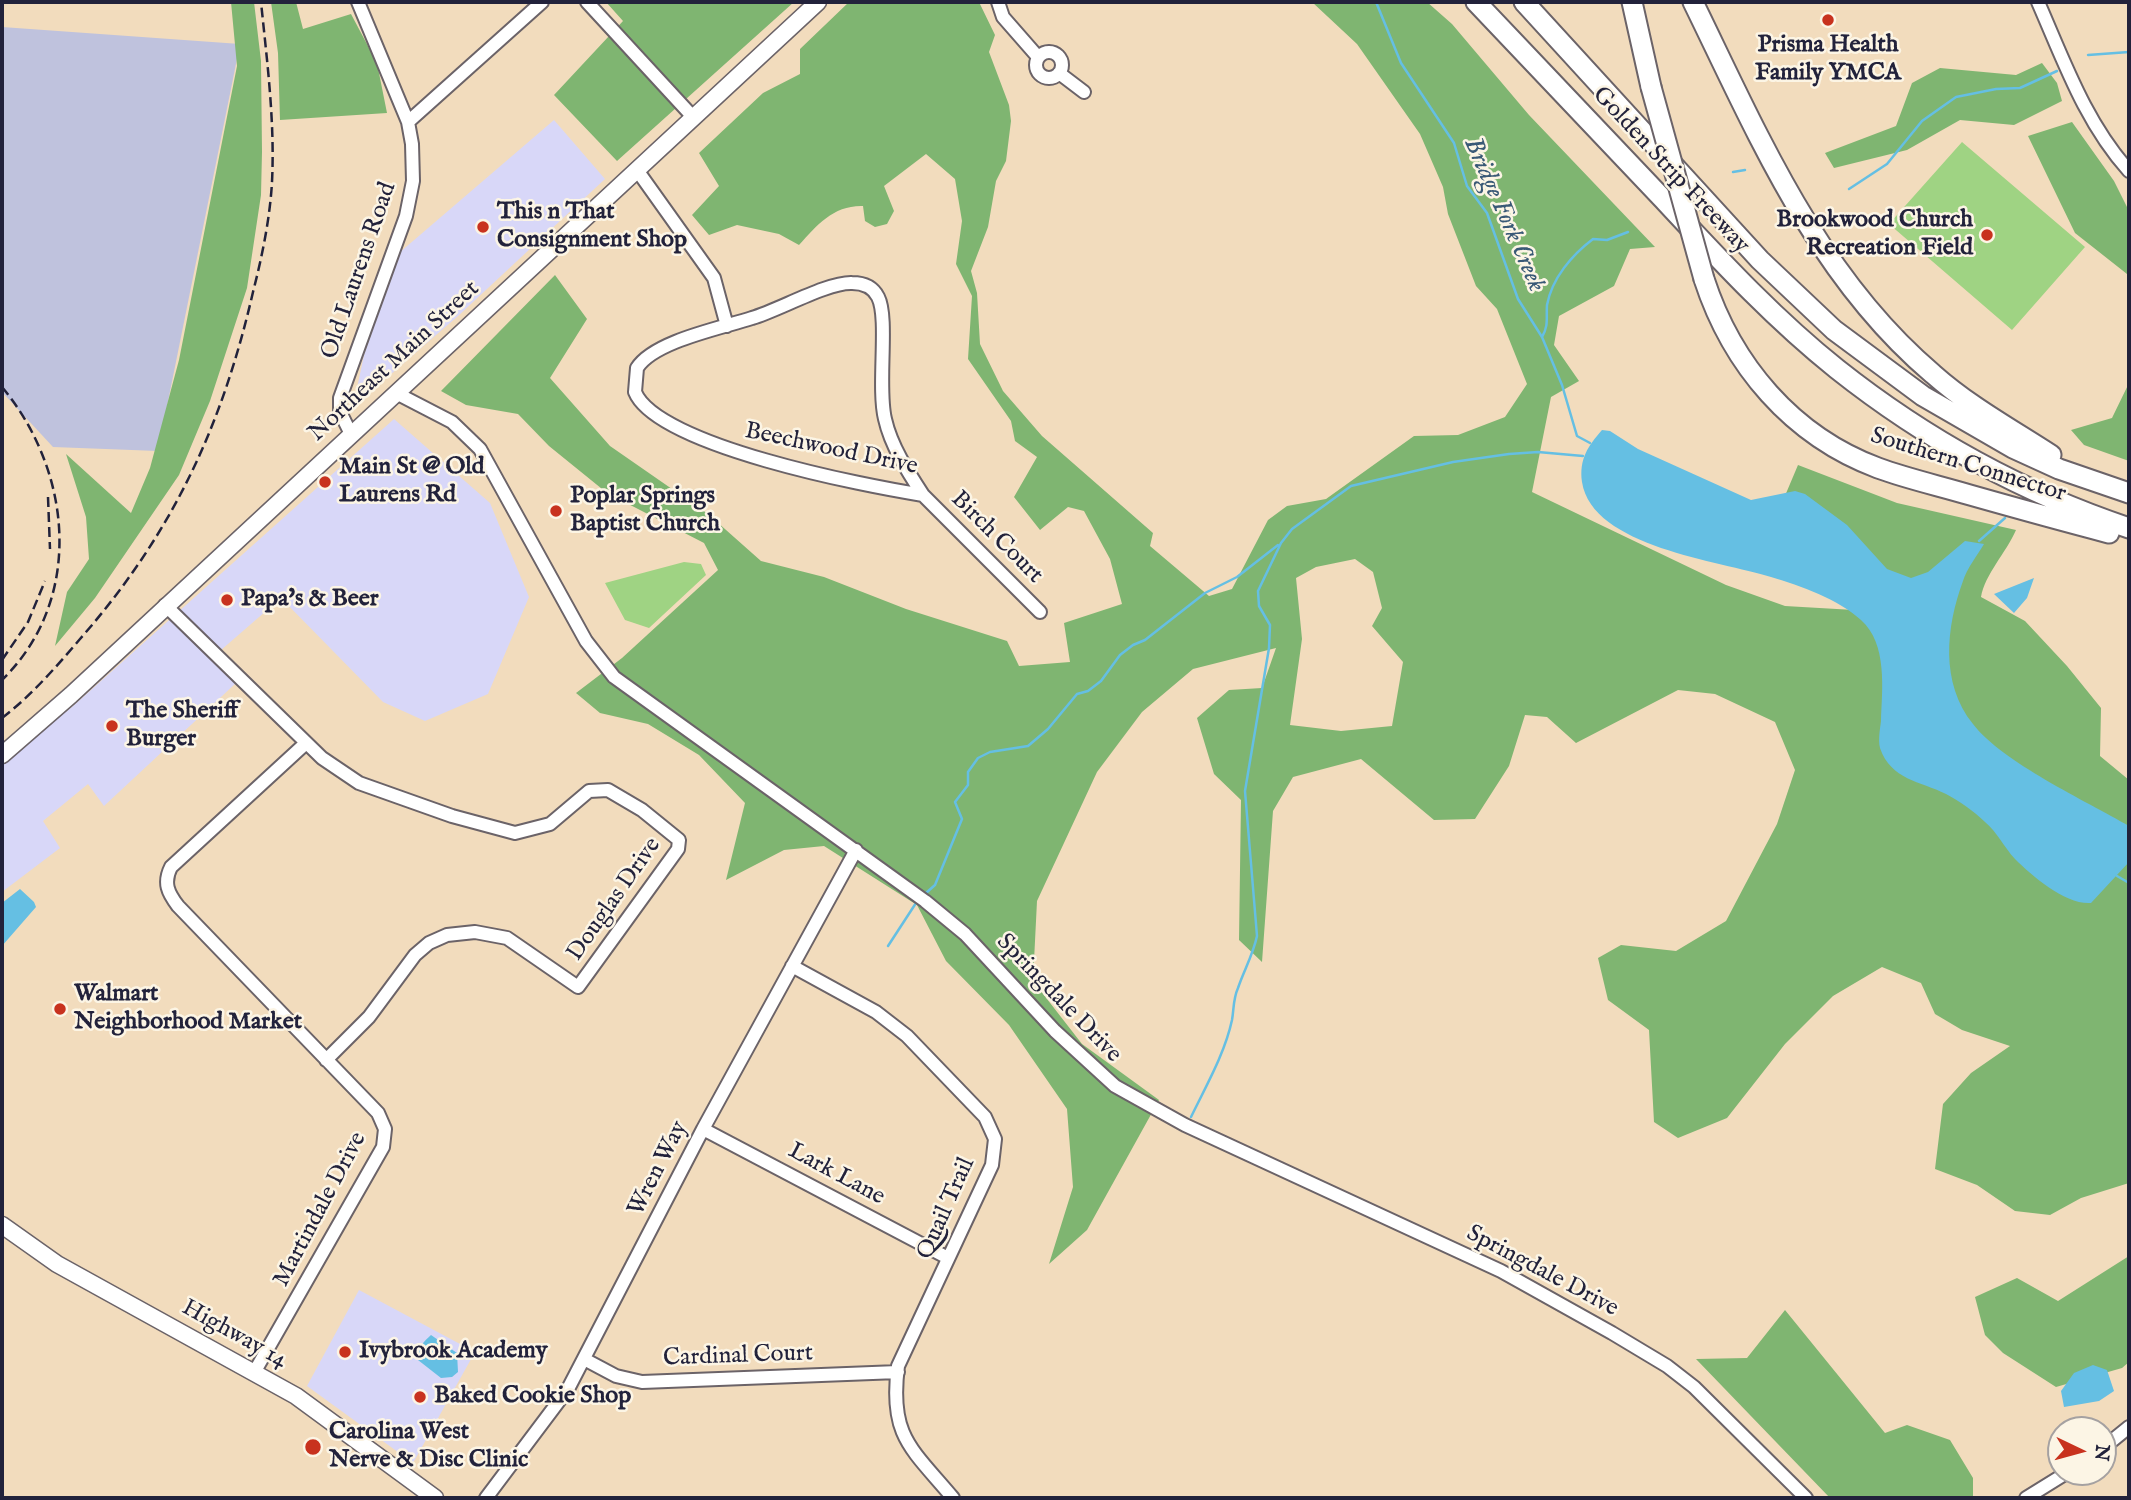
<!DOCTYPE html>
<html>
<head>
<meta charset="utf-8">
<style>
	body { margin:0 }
	#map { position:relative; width:2131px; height:1500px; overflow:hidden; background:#f2dcbd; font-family:"IM FELL English",serif }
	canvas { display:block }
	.frame { position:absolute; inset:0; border:4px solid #22223b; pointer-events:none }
	.north { position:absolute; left:2047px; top:1416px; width:70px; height:70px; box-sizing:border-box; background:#fcf5e5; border:2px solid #a5a1a1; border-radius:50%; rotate:95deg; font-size:19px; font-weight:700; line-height:28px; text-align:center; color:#22223b }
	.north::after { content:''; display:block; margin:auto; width:24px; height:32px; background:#c8321e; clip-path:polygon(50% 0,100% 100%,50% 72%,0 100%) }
</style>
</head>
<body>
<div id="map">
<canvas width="2131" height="1500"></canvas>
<div class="frame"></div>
<div class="north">N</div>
</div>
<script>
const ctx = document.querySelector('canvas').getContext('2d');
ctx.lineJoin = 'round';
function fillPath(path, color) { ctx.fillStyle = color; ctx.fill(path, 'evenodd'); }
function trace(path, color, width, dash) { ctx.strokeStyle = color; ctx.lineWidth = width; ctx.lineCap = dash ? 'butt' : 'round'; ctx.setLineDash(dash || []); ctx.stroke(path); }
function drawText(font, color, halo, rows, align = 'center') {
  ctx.font = font + ' "IM FELL English",serif'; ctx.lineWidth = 5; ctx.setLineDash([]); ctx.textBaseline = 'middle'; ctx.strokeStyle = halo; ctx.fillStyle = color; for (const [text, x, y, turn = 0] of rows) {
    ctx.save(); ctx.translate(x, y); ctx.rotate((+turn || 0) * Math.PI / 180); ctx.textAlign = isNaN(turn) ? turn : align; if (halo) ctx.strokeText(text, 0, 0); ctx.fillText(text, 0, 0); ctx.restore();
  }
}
const built = new Path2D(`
	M554 120 605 179 458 316 353 407 364 355 399 253Z
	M394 419 490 503 529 597 488 694 425 721 383 702 281 598 213 657 236 683 104 806 88 784 43 821 60 848 2 892V763L73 706Z
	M359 1290 475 1352 413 1463 307 1386Z`);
const industrial = new Path2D(`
	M2 27 240 44 158 451 53 447 2 392Z`);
const green = new Path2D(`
	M1962 142 2085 247 2012 330 1889 224Z
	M684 562 701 564 706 575 649 628 625 620 605 583Z`);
const forest = new Path2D(`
	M231 2H254L261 61 262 152 261 195 247 288 210 401 179 475 95 598 55 646 67 592 89 559 86 517 66 454 131 513 150 468 179 360 237 66Z
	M271 2H296L303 29 351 14 377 63 387 113 280 120 278 53Z
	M606 2H794L617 161 554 95 623 21Z
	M849 2H979L995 35 989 52 1009 105 1011 121 1006 161 996 181 988 227 971 271 977 293 980 344 1003 391 1042 436 1153 533 1150 546 1209 596 1232 589 1268 520 1287 506 1326 499 1414 436 1458 435 1505 417 1527 384 1497 309 1476 286 1448 214 1443 187 1420 134 1357 44 1312 2H1427L1452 24 1529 115 1655 247 1630 249 1614 286 1559 316 1554 345 1579 381 1551 397 1532 492 1726 585 1785 606 1854 610 1779 510 1798 465 1897 503 2016 530C2006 553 1985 574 1981 597L2025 621 2067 666 2101 708 2100 756 2129 780V1183L2081 1198 2050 1215 2015 1211 1977 1185 1935 1169 1943 1104 1971 1073 2010 1046 1962 1030 1935 1014 1921 983 1882 967 1833 996 1785 1044 1727 1118 1678 1138 1654 1122 1649 1030 1608 1000 1598 958 1621 945 1676 951 1726 921 1777 824 1795 770 1775 722 1715 694 1678 690 1576 743 1547 717 1525 715 1509 766 1475 819 1434 820 1361 759 1293 777 1273 811 1262 962 1239 940 1241 800 1214 774 1197 718 1229 690 1262 688 1276 648 1193 669 1142 712 1097 772 1037 901 1033 981 1082 1044 1159 1100 1087 1230 1049 1264 1073 1187 1067 1109 1009 1025 946 961 917 905 824 846 784 850 726 880 745 803 699 755 648 724 600 713 576 693 622 658 718 570 704 543 607 493 549 446 518 414 466 405 441 391 555 275 587 319 550 378 610 446 708 514 761 561 824 577 906 609 1007 641 1019 666 1070 662 1064 623 1122 604 1110 559 1084 511 1068 507 1040 530 1014 497 1037 457 1015 441 1011 421 968 359 972 296 956 264 962 221 955 179 926 154 884 186 894 211 887 224 875 227 865 221 863 206C834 205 817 225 799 245L779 234 737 225 709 235 692 215 719 186 699 153 763 93 800 74V49ZM1355 559 1373 572 1382 608 1372 626 1403 662 1392 726 1341 731 1290 725 1302 639 1296 578 1316 567Z
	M2042 63 2057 83 2062 101 2014 125 1960 120 1907 150 1834 168 1825 153 1896 126 1912 83 1940 68 2016 75Z
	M2072 122 2114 181 2129 211 2127 274 2075 233 2028 136Z
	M2129 383V461L2084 445 2071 430 2112 418Z
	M2129 1256V1362L2122 1368 2056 1387 2003 1353 1985 1335 1975 1297 2017 1278 2058 1301Z
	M1785 1310 1885 1433 1907 1425 1950 1440 1973 1478V1498H1830L1696 1359 1747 1358Z`);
const water = new Path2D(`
	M1602 430 1610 431 1638 449 1751 500 1795 491 1805 494 1847 525 1887 569 1911 578 1928 572 1965 541 1984 544C1977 556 1967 568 1963 581 1946 627 1940 683 1973 724 2002 762 2086 801 2129 826V862L2091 903C2066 905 2032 876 2015 859 2004 847 1997 832 1985 822 1974 811 1959 801 1946 794 1920 781 1891 780 1880 748 1878 740 1880 729 1881 721 1882 690 1888 644 1861 620 1838 599 1801 586 1771 577 1720 561 1592 547 1582 482 1579 459 1588 446 1602 430Z
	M2034 578 2027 598 2014 613 1994 594Z
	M20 889 34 902 36 907 2 946V903Z
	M431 1335 457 1353 458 1372 452 1377 441 1378 418 1360C417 1349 423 1342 431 1335Z
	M2093 1365 2107 1370 2114 1391 2099 1401 2064 1407 2061 1391 2074 1373Z`);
const stream = new Path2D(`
	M1376 2 1401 63 1454 143 1467 186 1487 213 1518 299 1542 337 1562 385 1577 436 1590 443
	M2088 55 2129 52
	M1733 172 1745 170
	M1849 189 1887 164 1922 121 1956 97 1996 89 2020 88 2057 71
	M1542 337C1549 325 1546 318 1547 305 1552 278 1572 255 1593 239L1607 240 1628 232
	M1979 541 2005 518
	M2117 876 2129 883
	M926 893 935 885 962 819 955 802 968 785V772L978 758 990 752 1028 746 1048 729 1077 694 1088 691 1101 681 1120 655 1133 645 1145 640 1205 593 1237 577 1278 545
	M888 946 916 903
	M1191 1117C1206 1086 1225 1053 1232 1020 1234 1009 1233 999 1238 988 1244 970 1253 955 1257 936L1245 791 1269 648 1270 625 1259 606 1258 591 1281 543 1292 529 1351 486 1453 462 1509 454 1538 452 1583 456`);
const minor = new Path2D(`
	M587 2 693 117
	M998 2 1003 17 1038 57
	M2038 2C2064 61 2085 122 2129 171
	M1036 65a13 13 0 1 1 26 0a13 13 0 1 1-26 0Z
	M1059 73 1084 92
	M408 122 542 2
	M637 170 714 278 727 326
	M396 393 452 422 480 449 586 641 614 677 925 901 965 934 1055 1031 1115 1086 1185 1125 1501 1271 1612 1333 1667 1366 1694 1387 1806 1498
	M351 434 340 412V398L406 216 413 181 412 144 408 122 358 2
	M923 495C866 486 657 446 635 392L637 368C654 341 722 328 752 318 779 310 828 282 852 283 863 283 873 287 878 297 889 318 877 387 885 419 891 446 908 472 923 495L1040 612
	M165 605 322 758 359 783 452 816 515 833 550 824 589 791 608 790 642 810 679 840 678 849 578 987 507 938 475 932 447 935 429 943 415 955 369 1017 326 1060
	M792 966 876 1012 907 1036 985 1117 995 1139 992 1165 898 1366C889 1436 911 1448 953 1498
	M703 1129 948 1258
	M584 1359 616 1376 642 1382 898 1372
	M255 1371 383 1147 385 1129 378 1113 178 906C168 893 163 883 171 867L306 743
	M2103 1448 2129 1427
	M486 1498 568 1389 703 1129 856 850
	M2026 1498 2068 1472`);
const major = new Path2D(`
	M2 755 71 695 818 2
	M2 1225 57 1264 296 1396 435 1498`);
const highway = new Path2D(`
	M1476 2C1538 67 1600 133 1662 198 1718 258 1773 318 1837 369 1924 438 2024 493 2129 528
	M1524 2 1760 260 1834 330 1923 396 2013 448 2059 469 2129 493
	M1632 2 1651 87
	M1693 2C1758 135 1817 276 1933 374 1969 406 2011 429 2051 455
	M1704 279C1732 365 1792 436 1878 468 1908 479 1940 486 1970 495 2016 508 2063 521 2109 533`);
const rail = new Path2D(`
	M2 387C72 471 85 599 2 680
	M48 497 50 549
	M2 660 28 622 45 581
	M2 718C32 695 56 667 80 639 172 534 222 427 253 292 262 257 270 218 272 182 275 122 267 61 261 2`);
const highwayBridge = new Path2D(`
	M1651 87 1704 279`);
const markers = [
	[1828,20,7,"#c8321e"],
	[483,227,7,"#c8321e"],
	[1987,235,7,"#c8321e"],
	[325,482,7,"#c8321e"],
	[556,511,7,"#c8321e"],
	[227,600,7,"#c8321e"],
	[112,726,7,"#c8321e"],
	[60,1009,7,"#c8321e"],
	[345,1352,7,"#c8321e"],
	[420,1397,7,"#c8321e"],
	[313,1447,9,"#c8321e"]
];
const poiNames = [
	["Prisma Health",1828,46,"center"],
	["Family YMCA",1828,74,"center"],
	["This n That",497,213],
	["Consignment Shop",497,241],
	["Brookwood Church",1973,221,"right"],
	["Recreation Field",1973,249,"right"],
	["Main St @ Old",339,468],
	["Laurens Rd",339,496],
	["Poplar Springs",570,497],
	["Baptist Church",570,525],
	["Papa's & Beer",241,600],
	["The Sheriff",126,712],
	["Burger",126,740],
	["Walmart",74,995],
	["Neighborhood Market",74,1023],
	["Ivybrook Academy",359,1352],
	["Baked Cookie Shop",434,1397],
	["Carolina West",329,1433],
	["Nerve & Disc Clinic",329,1461]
];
const streetNames = [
	["Golden Strip Freeway",1670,171,47],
	["Old Laurens Road",360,271,-71],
	["Northeast Main Street",395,362,-43],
	["Beechwood Drive",831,450,12],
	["Southern Connector",1968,466,17],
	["Birch Court",996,538,45],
	["Douglas Drive",615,900,-55],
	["Springdale Drive",1058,999,46],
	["Wren Way",659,1169,-63],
	["Lark Lane",836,1175,28],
	["Quail Trail",947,1209,-66],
	["Martindale Drive",321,1210,-62],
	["Springdale Drive",1542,1272,28],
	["Highway 14",234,1335,29],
	["Cardinal Court",738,1357,-2]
];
const waterNames = [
	["Bridge Fork Creek",1503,215,66]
];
fillPath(built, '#d8d7f8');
fillPath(industrial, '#bfc2dd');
fillPath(green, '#9fd383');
fillPath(forest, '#7fb571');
fillPath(water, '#65bfe3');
trace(stream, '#65bfe3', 2.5);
trace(minor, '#6b6368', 16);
trace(major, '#6b6368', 19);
trace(highway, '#6b6368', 23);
trace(minor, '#fff', 12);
trace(major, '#fff', 16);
trace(highway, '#fff', 19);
trace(rail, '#22223b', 2.5, [10, 5]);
trace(highwayBridge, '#6b6368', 23, []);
trace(highwayBridge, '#fff', 19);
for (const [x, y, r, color] of markers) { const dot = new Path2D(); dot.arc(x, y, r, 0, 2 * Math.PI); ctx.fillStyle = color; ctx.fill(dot); trace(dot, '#fcf5e5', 2.5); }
drawText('bold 24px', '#22223b', '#fcf5e5', poiNames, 'left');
drawText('24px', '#22223b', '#fcf5e5', streetNames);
drawText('italic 26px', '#395976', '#fcf5e5', waterNames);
</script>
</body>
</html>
